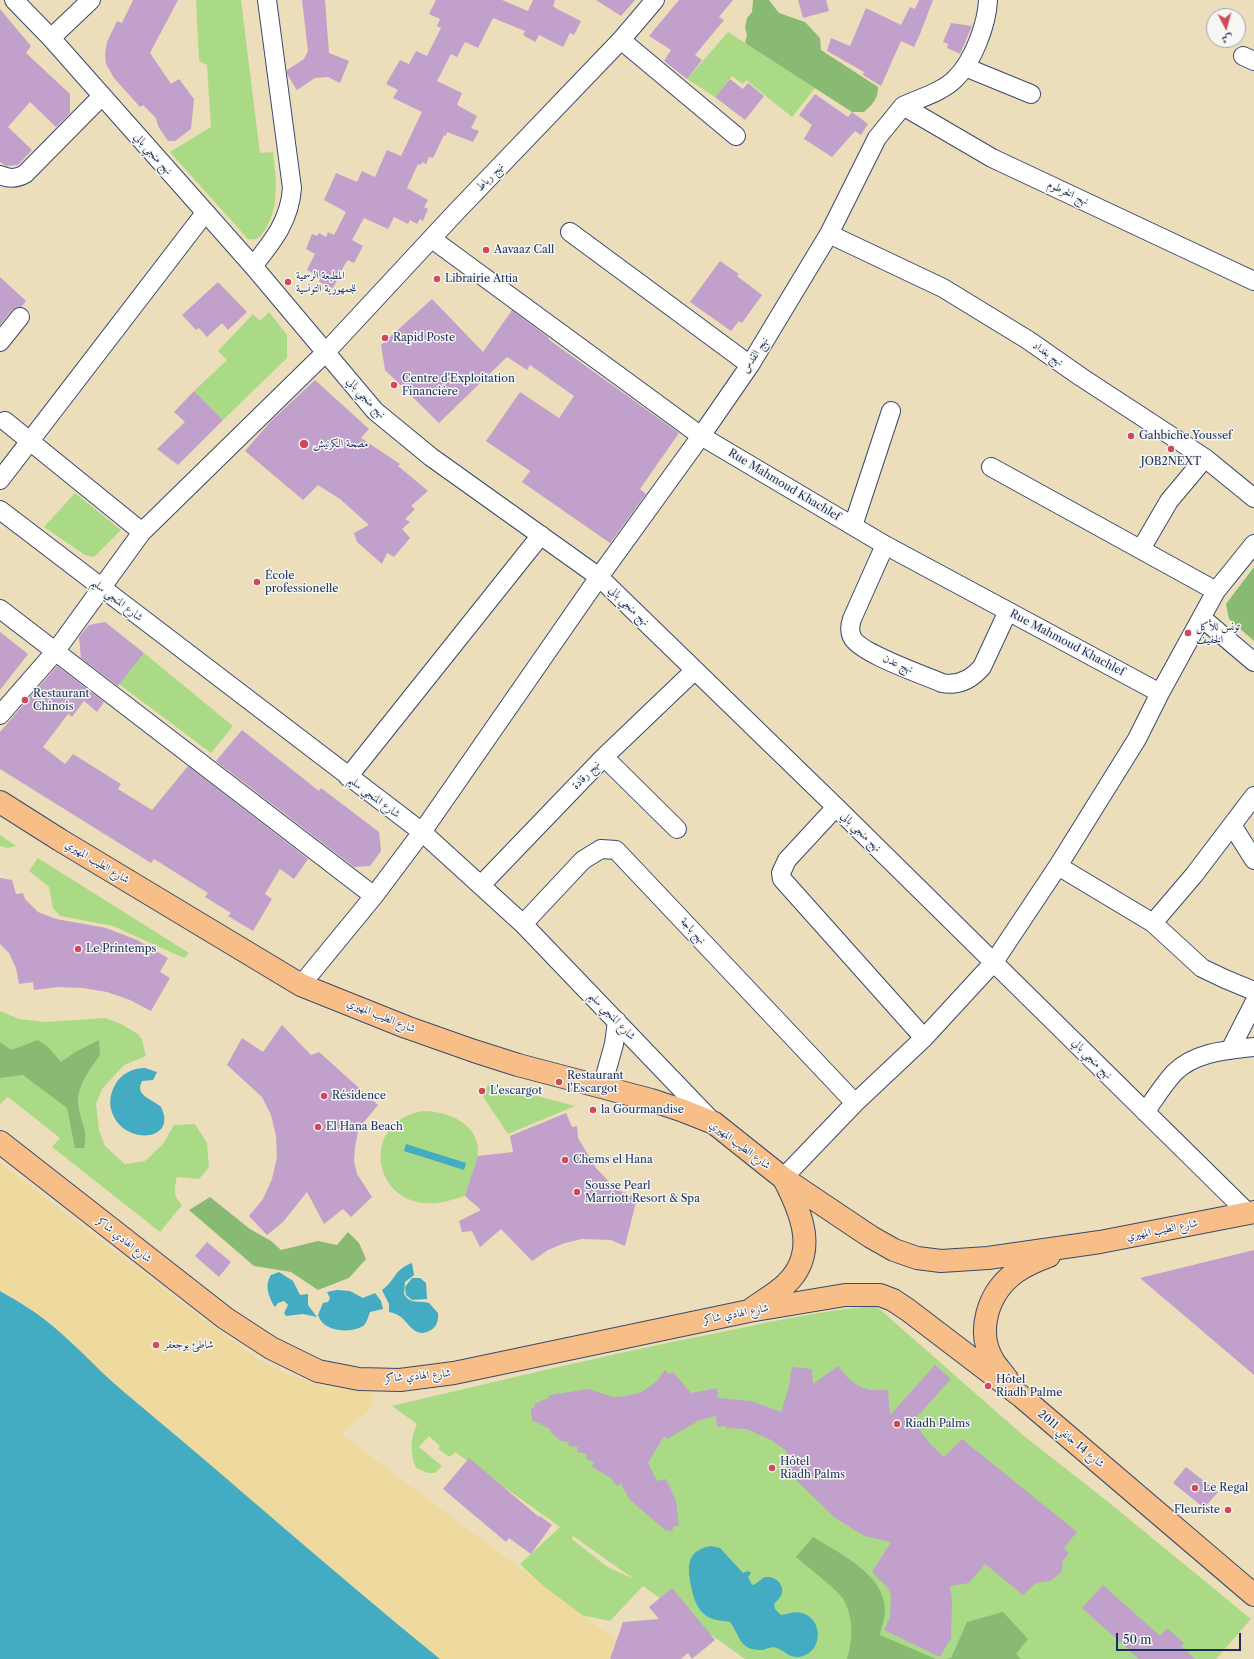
<!DOCTYPE html>
<html>
<head>
<meta charset="utf-8">
<style>
	body { margin:0 }
	#map { position:relative; width:1254px; height:1659px; overflow:hidden; background:#ecdeba; font-family:"Libre Caslon Text",Amiri,serif }
	canvas { display:block }
	.north { position:absolute; left:1206px; top:8px; width:40px; height:40px; box-sizing:border-box; background:#f6f6f2; border:1px solid #9ea6b7; border-radius:50%; rotate:174deg; font-size:11px; font-weight:700; line-height:16px; text-align:center; color:#1b2f5e }
	.north::after { content:''; display:block; margin:auto; width:14px; height:18px; background:#d1495b; clip-path:polygon(50% 0,100% 100%,50% 72%,0 100%) }
	.scale { position:absolute; left:1116px; top:1633px; width:125px; height:18px; box-sizing:border-box; border:2px solid #1b2f5e; border-top:0; padding-left:5px; font-size:12px; line-height:14px; white-space:nowrap; color:#1b2f5e; -webkit-text-stroke:3px #f6f6f2; paint-order:stroke }
</style>
</head>
<body>
<div id="map">
<canvas width="1254" height="1659"></canvas>
<div class="north">ش</div>
<div class="scale">50 m</div>
</div>
<script>
const ctx = document.querySelector('canvas').getContext('2d');
ctx.lineJoin = 'round';
function fillPath(path, color) { ctx.fillStyle = color; ctx.fill(path, 'evenodd'); }
function trace(path, color, width, dash) { ctx.strokeStyle = color; ctx.lineWidth = width; ctx.lineCap = dash ? 'butt' : 'round'; ctx.setLineDash(dash || []); ctx.stroke(path); }
function drawText(font, color, halo, rows, align = 'center') {
  ctx.font = font + ' "Libre Caslon Text",Amiri,serif'; ctx.lineWidth = 3; ctx.setLineDash([]); ctx.textBaseline = 'middle'; ctx.strokeStyle = halo; ctx.fillStyle = color; for (const [text, x, y, turn = 0] of rows) {
    ctx.save(); ctx.translate(x, y); ctx.rotate((+turn || 0) * Math.PI / 180); ctx.textAlign = isNaN(turn) ? turn : align; if (halo) ctx.strokeText(text, 0, 0); ctx.fillText(text, 0, 0); ctx.restore();
  }
}
const green = new Path2D(`
	M196 0H241L260 153 273 152C276 179 280 206 265 230 260 237 257 241 248 239L170 152 211 127 207 65 199 61Z
	M728 32 815 88 792 117 746 80 743 84 732 76 715 97 687 79Z
	M269 312 287 335V358L223 420 194 391 227 360 218 351 253 314 260 321Z
	M75 493 121 530 94 557 85 555 44 527Z
	M144 653 233 726 211 753 119 684Z
	M0 835 16 846 7 848 0 846Z
	M38 858 189 953 184 958 113 926 60 916 53 908 49 887 29 871Z
	M0 1011 19 1019 46 1022 105 1018 123 1025 138 1034 142 1040 146 1056 124 1065 102 1089 96 1104 99 1130 105 1146 125 1164 145 1161 163 1144 174 1125 195 1124 207 1143 209 1167 199 1179 177 1177C174 1190 173 1195 182 1205L160 1232 52 1147 60 1138 8 1097 0 1104Z
	M489 1083 575 1106 508 1134 482 1095Z
	M423 1111C448 1111 480 1124 478 1154 478 1167 469 1183 465 1196 452 1200 437 1205 423 1203 369 1196 364 1120 423 1111Z
	M876 1306 1024 1436 1107 1501 1251 1619 1216 1659H745L643 1586 610 1621 571 1613 520 1564 560 1527 455 1452 450 1457 438 1449 440 1446 429 1436 419 1447 442 1466 435 1473H428L416 1468C410 1454 410 1439 417 1424L392 1406C498 1381 605 1355 712 1334 766 1323 821 1310 876 1306ZM573 1536 635 1580 606 1566 572 1539Z`);
const forest = new Path2D(`
	M753 0H769L779 13 805 22 820 38 821 50 878 87C878 99 873 104 864 112H852L745 43 747 35 745 27 747 18 752 12Z
	M1254 567V641L1229 619 1226 604Z
	M38 1040 49 1048 61 1062 75 1052 99 1040 100 1055C91 1068 77 1086 78 1102 79 1120 89 1130 84 1148H75L67 1108 23 1075 0 1078V1042L11 1050Z
	M210 1197 250 1229 271 1241 281 1250 318 1241 337 1245 348 1232 359 1243 366 1259 349 1278 318 1290 291 1272 254 1266 189 1210Z
	M813 1537C839 1553 886 1575 885 1611 885 1619 881 1627 880 1635L936 1659H847C853 1639 854 1618 843 1599 839 1591 805 1565 796 1557Z
	M1003 1612 1028 1639 1016 1654 1021 1659H945L951 1658 967 1622Z`);
const sand = new Path2D(`
	M0 1163 216 1329 261 1361 289 1375 329 1387 372 1393 373 1407 341 1434 641 1659H440L269 1517 179 1438 118 1387 55 1328 32 1310 0 1291Z`);
const water = new Path2D(`
	M145 1068 157 1072 153 1080 142 1081C134 1096 153 1099 161 1107 179 1143 120 1146 111 1109 109 1101 111 1092 115 1085 121 1074 132 1068 145 1068Z
	M406 1144 466 1163 464 1170 404 1151Z
	M412 1263 414 1275 405 1282 404 1294C411 1305 418 1300 429 1303L438 1313C439 1324 434 1331 423 1333 407 1332 408 1315 389 1312V1304L382 1290C397 1279 393 1270 412 1263Z
	M279 1272 293 1281 300 1295 308 1294V1305L317 1317 303 1314 286 1316 284 1313 288 1305 284 1301 278 1303 275 1307C269 1298 264 1285 271 1275Z
	M412 1278H420L426 1283 427 1299 412 1300 406 1295 405 1287Z
	M337 1290 350 1291 363 1298 375 1293 381 1301 383 1309 370 1312C368 1317 367 1323 363 1326 350 1334 323 1332 318 1315L323 1303 328 1302 330 1298 327 1292Z
	M0 1291C19 1302 38 1313 55 1328 79 1348 100 1372 124 1392 230 1480 333 1572 440 1659H0Z
	M711 1546 720 1548 743 1573 748 1571 751 1573 748 1577 752 1585C758 1584 761 1578 766 1577 775 1576 784 1584 782 1593 781 1597 777 1601 774 1604L775 1609 781 1615C788 1614 796 1611 802 1613 825 1620 822 1654 799 1657 789 1658 785 1651 777 1648 772 1646 767 1649 762 1650 739 1651 740 1635 730 1622 720 1620 712 1621 704 1614 696 1607 693 1596 691 1586 687 1565 687 1550 711 1546Z`);
const building = new Path2D(`
	M133 0H178L150 53 171 84 179 79 194 99 191 129 175 141H168L158 126 156 118 143 105 140 107 114 78 106 64 105 54 107 42 117 21 122 23Z
	M302 0H325L329 53 349 61 340 83 328 77 315 78 297 90 287 74V70L304 59 308 51Z
	M436 0H502L528 11 533 0H555L553 6 557 9 581 21 574 35 570 33 563 47 539 35 535 42 523 35 525 31 493 18 478 48 465 42 457 57 451 54 437 81 462 93 457 105 477 116 471 128 479 131 473 142 447 132 446 136 444 135 433 158 429 157 426 164 422 162 421 165 418 164 407 188 428 200 424 207 428 209 423 221 420 219 417 224 410 220 408 224 394 217 388 229 364 218 352 240 363 246 354 263 348 260 345 264 333 288 319 282 321 277 307 270 315 254 306 249 312 234 317 236 319 233 326 237 328 232 334 235 346 212 324 200 336 173 357 182 362 171 375 177 387 150 401 156 422 112 393 98 398 90 386 84 400 60 409 64 416 51 427 56 441 28 437 26 440 19 429 14Z
	M596 0H635L621 16Z
	M679 0H733L719 17 724 20 695 55 702 60 687 79 664 61 671 50 649 36Z
	M798 0H826L829 11 803 18Z
	M919 0H933L920 34 914 47 901 41 881 86 863 75 864 72 827 51 831 38 850 46 866 8 901 25 910 7 915 9Z
	M0 9 31 46 26 53 70 94V113L56 127 30 102 8 127 32 150 18 165 6 166 0 162Z
	M951 23 972 26 960 54 947 48 948 44 943 42Z
	M730 79 743 89 748 83 764 96 745 120 715 97Z
	M815 94 848 117 852 112 868 124 861 135 855 131 832 157 804 139 812 125 799 115Z
	M720 261 739 274 737 276 762 295 742 323 739 321 731 331 690 302Z
	M0 277 26 301 21 307 12 310 0 325Z
	M218 282 247 312 228 330 222 323 207 337 199 328 196 330 182 315Z
	M432 299 483 352 512 310 549 338 548 339 679 433 640 489 646 494 610 543 522 482 530 471 486 441 520 392 559 418 574 396 530 365 527 370 507 357 439 423 385 370 381 345Z
	M315 380 369 429 361 438 400 464 398 466 428 491 411 506 415 509 405 519 410 522 402 529 410 538 394 557 387 553 382 564 357 542 354 533 369 525 340 499 318 485 303 500 245 451 272 420Z
	M194 391 223 420 178 465 157 449 185 422 174 412Z
	M105 622 144 653 118 686 81 658 79 637 89 625Z
	M0 632 28 654 0 690Z
	M57 666 104 702 97 712 84 701 72 717 68 714 43 747 65 764 73 754 121 784 118 789 152 810 188 766 308 859 294 879 280 869 265 894 272 899 253 931 228 916 231 913 205 897 208 893 154 859 151 863 0 769V732Z
	M242 730 319 791 321 788 379 832 381 851 370 866 354 867 216 761Z
	M0 878 12 880 16 894 23 893 25 899 38 912 56 919 106 928 137 940 168 958 160 972 170 978 151 1011 130 1000 107 992 83 988 58 987 34 990 33 982 19 984 16 968 9 953 0 944Z
	M282 1025 311 1055 319 1052 378 1105 364 1122 358 1132 355 1147 354 1161 357 1174 372 1197 351 1217 343 1209 324 1224 307 1192 283 1222 267 1235 249 1216 263 1199 272 1179 277 1157 276 1136 271 1115 262 1097 227 1065 242 1038 263 1052Z
	M566 1113 572 1127 577 1126 578 1138 596 1168 616 1189 637 1198 625 1246 611 1240 582 1239 565 1243 548 1250 532 1261 501 1229 480 1247 472 1231 462 1232 459 1221 481 1210 465 1196 478 1156 513 1152 510 1136Z
	M207 1242 231 1262 219 1277 195 1256Z
	M1254 1250V1375L1140 1278Z
	M935 1365 951 1379 913 1421 931 1445 944 1457 962 1439 1077 1532 1064 1548 1069 1553 1063 1560 1062 1571 1057 1576 1050 1581 1036 1583 1023 1595 985 1564 969 1583 950 1586 952 1601 951 1638 940 1657 884 1630 890 1618 891 1596 888 1588 872 1572 891 1542 864 1536 834 1517 792 1476 782 1457 788 1452 771 1440 746 1429 726 1428V1426L717 1427 716 1416 700 1420 667 1439 664 1436 648 1463 657 1481 666 1479 676 1501 679 1526H674L672 1531 665 1530 629 1499 621 1484 617 1486 611 1478 592 1467 594 1462 586 1459 587 1454 577 1452 578 1447 568 1446 569 1442 561 1441 550 1432V1429L532 1420 531 1408 535 1407 534 1404 548 1398 549 1395 589 1389 613 1397 627 1396 642 1392 656 1382 665 1370 669 1374 673 1372 691 1393 717 1388 718 1398 751 1401 781 1412 788 1390 792 1367 812 1369 813 1384 838 1366 848 1378 859 1386 870 1390H888L890 1415Z
	M469 1458 539 1517 540 1516 552 1525 531 1554 509 1538 506 1542 443 1489Z
	M1186 1467 1218 1492 1204 1508 1173 1483Z
	M1103 1585 1160 1636 1167 1628 1184 1643 1181 1646 1195 1659H1139L1082 1608Z
	M672 1588 715 1640 692 1659 688 1653 681 1659H610L623 1622 659 1619 649 1607Z`);
const minor = new Path2D(`
	M14 0 51 38 253 266 375 411 431 457 599 577 836 807 1248 1213
	M51 38 91 0
	M621 40 736 136
	M1243 56 1254 61
	M965 67 1031 94
	M903 106C920 98 942 92 955 79 973 62 987 24 988 0
	M0 175C9 179 16 179 25 174L102 96
	M570 232 750 365
	M829 234 943 288 1028 340 1081 377 1205 458 1254 498
	M432 239 701 436 885 545 1160 693
	M253 266C273 241 290 220 292 188L267 0
	M0 342 20 317
	M5 421 142 532
	M991 467 1216 591
	M0 480 205 213
	M0 510 422 832 523 924 712 1121
	M853 526 891 411
	M885 545 852 619C850 625 849 631 852 637 859 653 924 675 942 683 958 686 971 680 982 667L1008 611
	M1141 549 1169 501 1205 458
	M0 609 374 896
	M1202 618 1254 662
	M0 715 55 652 142 532 325 353 457 211 621 40 655 0
	M604 757 677 829
	M348 777 541 535
	M836 807 787 860 781 873 782 879 924 1038
	M1232 825 1254 860
	M1058 866 1153 923 1202 968 1225 979 1254 991
	M481 885 604 757 695 670
	M1153 923 1194 875 1254 796
	M523 924 583 860 601 849 616 850 855 1103
	M301 985 374 896 422 832 599 577 701 436 750 365 829 234 877 138 903 106 992 158 1254 281
	M1230 1050 1254 1003
	M602 1087 614 1044 617 1021
	M1145 1112C1154 1100 1163 1085 1174 1073 1194 1052 1227 1050 1254 1047
	M783 1178 855 1103 924 1038 994 962 1058 866 1137 739 1160 693 1216 591 1254 544`);
const major = new Path2D(`
	M0 802 60 840 301 985 406 1027 474 1051 518 1065 651 1100 681 1110 714 1123 783 1178 871 1237 894 1250 917 1258 941 1261 988 1258 1100 1242 1254 1212
	M0 1142 225 1318 271 1348 318 1371 359 1379 400 1380 454 1373 749 1311 845 1295H880L893 1300 908 1310 1022 1397 1254 1595
	M753 1308C764 1300 777 1293 786 1284 819 1253 801 1212 784 1179
	M1007 1379C1003 1373 998 1368 994 1362 975 1332 988 1292 1016 1272 1026 1265 1038 1260 1049 1256`);
const markers = [
	[486,250,4,"#d1495b"],
	[437,279,4,"#d1495b"],
	[288,282,4,"#d1495b"],
	[385,338,4,"#d1495b"],
	[394,385,4,"#d1495b"],
	[1131,436,4,"#d1495b"],
	[304,444,5,"#d1495b"],
	[1171,449,4,"#d1495b"],
	[257,582,4,"#d1495b"],
	[1188,633,4,"#d1495b"],
	[25,700,4,"#d1495b"],
	[78,949,4,"#d1495b"],
	[559,1082,4,"#d1495b"],
	[482,1091,4,"#d1495b"],
	[324,1096,4,"#d1495b"],
	[593,1110,4,"#d1495b"],
	[318,1127,4,"#d1495b"],
	[565,1160,4,"#d1495b"],
	[577,1192,4,"#d1495b"],
	[156,1345,4,"#d1495b"],
	[988,1386,4,"#d1495b"],
	[897,1424,4,"#d1495b"],
	[772,1468,4,"#d1495b"],
	[1195,1488,4,"#d1495b"],
	[1228,1510,4,"#d1495b"]
];
const streetNames = [
	["نهج منجي بالي",153,154,48],
	["نهج رباط",490,177,-46],
	["نهج الخرطوم",1068,193,25],
	["نهج بغداد",1048,354,35],
	["نهج القدس",755,355,-58],
	["نهج منجي بالي",366,398,47],
	["Rue Mahmoud Khachlef",784,485,31],
	["شارع المنجي سليم",117,600,38],
	["نهج منجي بالي",629,606,44],
	["Rue Mahmoud Khachlef",1067,643,28],
	["نهج عدن",898,664,23],
	["نهج رقادة",586,775,-46],
	["شارع المنجي سليم",374,797,37],
	["نهج منجي بالي",861,832,44],
	["شارع الطيب المهيري",97,862,31],
	["نهج باجة",693,931,47],
	["شارع الطيب المهيري",381,1016,22],
	["شارع المنجي سليم",612,1016,46],
	["نهج منجي بالي",1092,1059,45],
	["شارع الطيب المهيري",740,1145,37],
	["شارع الطيب المهيري",1162,1230,-11],
	["شارع الهادي شاكر",124,1240,38],
	["شارع الهادي شاكر",736,1314,-11],
	["شارع الهادي شاكر",418,1376,-5],
	["شارع 14 جانفي 2011",1071,1439,40]
];
const poiNames = [
	["Aavaaz Call",494,250],
	["المطبعة الرسمية",296,276],
	["للجمهورية التونسية",296,289],
	["Librairie Attia",445,279],
	["Rapid Poste",393,338],
	["Centre d'Exploitation",402,379],
	["Financière",402,392],
	["Gahbiche Youssef",1139,436],
	["مصحة الكرنيش",313,444],
	["JOB2NEXT",1171,462,"center"],
	["École",265,576],
	["professionelle",265,589],
	["تونس للأكل",1196,627],
	["الخفيف",1196,640],
	["Restaurant",33,694],
	["Chinois",33,707],
	["Le Printemps",86,949],
	["Restaurant",567,1076],
	["l'Escargot",567,1089],
	["L'escargot",490,1091],
	["Résidence",332,1096],
	["la Gourmandise",601,1110],
	["El Hana Beach",326,1127],
	["Chems el Hana",573,1160],
	["Sousse Pearl",585,1186],
	["Marriott Resort & Spa",585,1199],
	["شاطئ بوجعفر",164,1345],
	["Hôtel",996,1380],
	["Riadh Palme",996,1393],
	["Riadh Palms",905,1424],
	["Hôtel",780,1462],
	["Riadh Palms",780,1475],
	["Le Regal",1203,1488],
	["Fleuriste",1220,1510,"right"]
];
fillPath(green, '#abda87');
fillPath(forest, '#88ba74');
fillPath(sand, '#eeda9e');
fillPath(water, '#43abc2');
fillPath(building, '#c1a0cb');
trace(minor, '#3a496c', 20);
trace(major, '#3a496c', 24);
trace(minor, '#fff', 18);
trace(major, '#f7be87', 22);
for (const [x, y, r, color] of markers) { const dot = new Path2D(); dot.arc(x, y, r, 0, 2 * Math.PI); ctx.fillStyle = color; ctx.fill(dot); trace(dot, '#f6f6f2', 1.5); }
drawText('11px', '#1b2f5e', '#f6f6f2', streetNames);
drawText('11px', '#1b2f5e', '#f6f6f2', poiNames, 'left');
</script>
</body>
</html>
